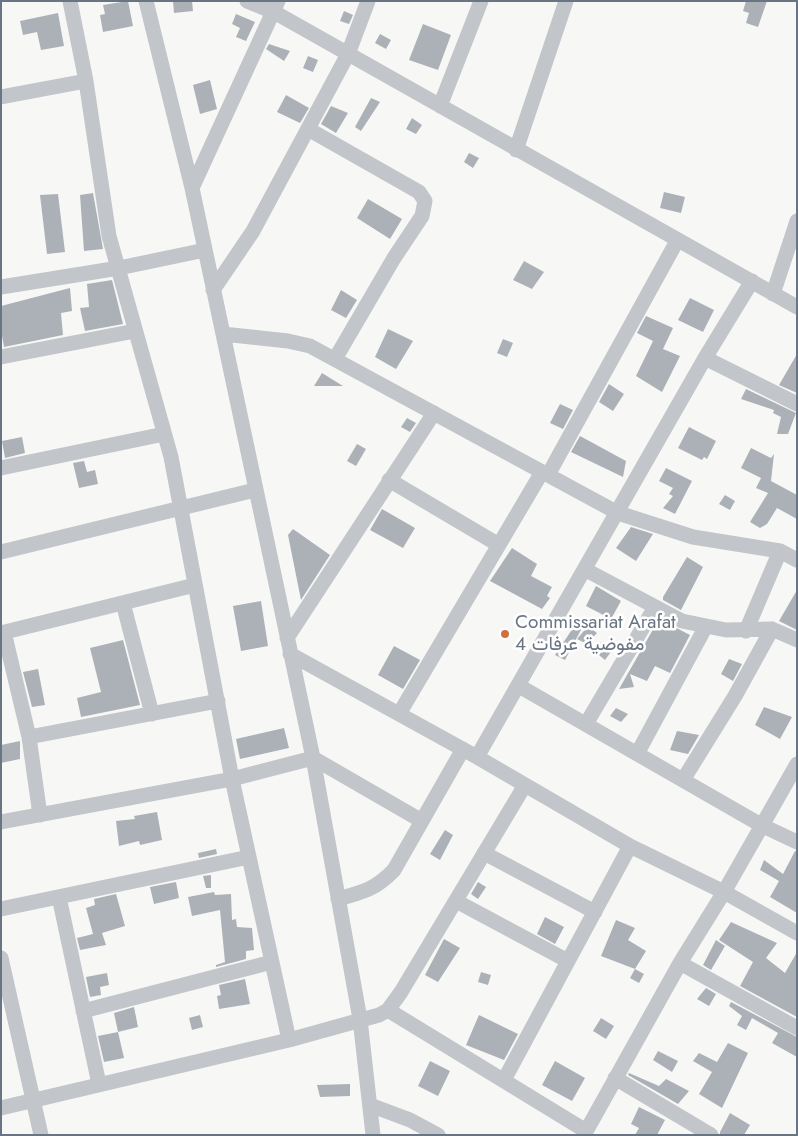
<!DOCTYPE html>
<html>
<head>
<meta charset="utf-8">
<style>
	body { margin:0 }
	#map { position:relative; width:798px; height:1136px; overflow:hidden; background:#f7f8f6; font-family:Jost,sans-serif }
	canvas { display:block }
	.frame { position:absolute; inset:0; border:2px solid #6a7583; pointer-events:none }
</style>
</head>
<body>
<div id="map">
<canvas width="798" height="1136"></canvas>
<div class="frame"></div>
</div>
<script>
const ctx = document.querySelector('canvas').getContext('2d');
ctx.lineJoin = 'round';
function fillPath(path, color) { ctx.fillStyle = color; ctx.fill(path, 'evenodd'); }
function trace(path, color, width, dash) { ctx.strokeStyle = color; ctx.lineWidth = width; ctx.lineCap = dash ? 'butt' : 'round'; ctx.setLineDash(dash || []); ctx.stroke(path); }
function drawText(font, color, halo, rows, align = 'center') {
  ctx.font = font + ' Jost,Vazirmatn,sans-serif'; ctx.lineWidth = 5; ctx.setLineDash([]); ctx.textBaseline = 'middle'; ctx.strokeStyle = halo; ctx.fillStyle = color; for (const [text, x, y, turn = 0] of rows) {
    ctx.save(); ctx.translate(x, y); ctx.rotate((+turn || 0) * Math.PI / 180); ctx.textAlign = isNaN(turn) ? turn : align; if (halo) ctx.strokeText(text, 0, 0); ctx.fillText(text, 0, 0); ctx.restore();
  }
}
const building = new Path2D(`
	M128 1 133 26 103 32 100 15 105 14 103 5Z
	M173 1H192L193 11 174 13Z
	M746 1H767L758 27 746 23 749 13 743 11Z
	M344 11 353 15 349 24 340 21Z
	M58 13 64 46 41 50 37 32 23 35 20 21Z
	M236 14 255 22 246 41 236 37 240 28 232 24Z
	M423 24 451 35 438 70 409 60Z
	M380 34 391 40 386 49 375 43Z
	M269 44 290 51 284 61 266 49Z
	M308 56 318 60 313 72 303 68Z
	M210 80 217 109 200 114 193 85Z
	M286 95 309 108 300 123 277 112Z
	M371 98 380 102 361 131 355 127Z
	M331 106 348 113 336 133 321 124Z
	M412 118 422 125 416 134 406 129Z
	M469 153 479 158 473 168 464 162Z
	M664 192 685 197 681 213 660 208Z
	M93 193 103 249 84 251 80 195Z
	M58 194 65 252 47 254 40 195Z
	M368 199 402 219 390 239 357 218Z
	M524 261 544 272 532 289 513 280Z
	M112 280 123 324 85 331 80 308 89 307 87 284Z
	M70 288 72 311 61 313 63 335 4 347 1 330V306Z
	M341 290 357 300 346 318 331 310Z
	M690 298 714 310 703 332 678 320Z
	M646 316 673 328 663 349 680 356 662 392 636 376 653 341 637 333Z
	M388 329 413 341 396 369 375 357Z
	M503 339 513 343 507 357 497 353Z
	M797 354V393L779 385Z
	M322 373 343 386H314Z
	M609 384 624 394 613 411 599 402Z
	M746 389 796 413 788 434H777L781 417 773 413 774 410 741 399Z
	M560 404 573 410 563 429 550 423Z
	M407 418 416 423 410 432 401 427Z
	M689 427 716 441 707 459 704 457 702 460 678 448Z
	M580 436 626 461 623 477 571 452Z
	M22 437 25 453 5 458 2 441Z
	M357 444 366 449 356 466 347 461Z
	M751 448 771 458 774 454 771 481 797 495V519L777 508 767 524 760 528 750 522 768 493 756 488 761 478 741 468Z
	M84 461 87 472 95 470 98 484 79 488 73 463Z
	M666 468 692 481 675 514 663 508 673 496 669 494 673 488 659 481Z
	M725 495 735 501 730 510 719 504Z
	M382 509 415 528 403 548 370 530Z
	M631 527 653 534 636 561 616 548Z
	M293 529 330 555 301 600 288 535Z
	M512 548 537 564 531 576 552 587 547 596 550 598 542 609 490 581Z
	M687 557 703 567 681 610 663 600V597Z
	M596 586 621 601 611 619 586 606Z
	M797 590V630L779 621Z
	M261 601 268 646 241 651 233 606Z
	M659 619 690 635 670 673 655 666 647 681 630 674 634 687 619 689Z
	M577 622 583 626 565 660 555 655Z
	M588 626 597 633 587 644 577 639Z
	M123 640 140 705 81 717 77 698 101 692 90 648Z
	M601 642 613 649 605 660 594 651Z
	M394 646 420 660 403 689 378 675Z
	M729 659 742 664 733 681 721 674Z
	M38 669 45 705 32 707 23 672Z
	M764 707 792 717 780 739 755 725Z
	M616 708 628 714 621 722 610 716Z
	M284 728 289 748 240 759 236 739Z
	M677 731 699 735 688 754 670 750Z
	M20 741V759L1 763V745Z
	M157 812 162 840 140 845 139 841 119 846 116 821 135 819 134 816Z
	M445 830 453 835 440 860 430 854Z
	M216 849 217 854 199 858 198 853Z
	M795 851H797V913L770 897 779 881 760 870 764 860 783 874Z
	M211 875V888H206L203 876Z
	M176 882 179 898 154 904 150 887Z
	M478 882 486 887 478 899 471 894Z
	M214 892 215 895 231 894 232 920 236 919 237 927 252 928 254 950 246 951V959L216 967V965L225 962 220 910 192 916 188 897Z
	M116 894 125 926 102 933 106 945 80 950 77 938 93 934 86 908 95 905 94 899Z
	M545 917 564 927 555 944 537 934Z
	M616 920 635 928 628 940 646 951 635 969 644 974 639 983 630 978 635 969 601 956Z
	M731 922 777 943 766 958 785 973 797 952V1017L740 986 753 962 719 940Z
	M444 939 460 948 438 982 425 975Z
	M716 940 725 946 711 970 703 965Z
	M481 972 491 975 488 985 478 982Z
	M107 973 109 985 100 987 101 995 90 997 86 977Z
	M245 979 250 1004 219 1009 217 996 221 995 219 985Z
	M706 988 716 994 709 1006 697 999Z
	M731 1002 797 1037V1057L772 1043 778 1033 752 1018 746 1030 737 1025 742 1016 729 1006Z
	M134 1007 138 1027 118 1032 114 1013Z
	M200 1015 203 1027 192 1030 189 1018Z
	M479 1015 518 1034 504 1060 466 1045Z
	M601 1018 614 1026 606 1039 593 1031Z
	M118 1032 124 1058 104 1062 98 1036Z
	M728 1043 748 1053 722 1108 699 1094 712 1072 693 1061 699 1053 717 1062Z
	M658 1051 678 1061 672 1072 653 1060Z
	M430 1061 450 1071 438 1096 418 1086Z
	M555 1061 585 1078 572 1101 542 1085Z
	M629 1073 659 1086 666 1079 689 1091 678 1104 628 1075Z
	M350 1084V1096L320 1097 317 1085Z
	M639 1107 665 1120 657 1135H635L639 1128 631 1124Z
	M730 1113 750 1125 744 1135H720V1132Z`);
const minor = new Path2D(`
	M70 1 86 81 109 236 171 457 232 779 289 1040
	M146 1 192 188 313 758 360 1019 373 1135
	M247 1 274 12 797 307
	M1 97 86 81
	M440 106 481 1
	M308 129 419 192 425 201 422 216 394 258 335 359
	M516 150 566 1
	M192 188 278 1
	M1 287 119 268 205 250
	M213 290 253 231 348 54 368 1
	M773 294 797 221
	M223 334 288 341 310 346 618 513 693 537 780 551 797 560
	M1 357 135 331
	M705 358 797 404
	M1 468 164 434
	M548 475 677 241
	M389 480 499 545
	M1 552 255 490
	M586 570 682 621 726 630 772 629 797 640
	M123 603 152 714
	M746 631 780 551
	M4 632 29 737 40 815
	M1 633 195 585
	M287 638 434 413
	M290 654 477 757 630 846 724 892 797 933
	M519 686 761 825 797 842
	M399 714 542 472
	M586 724 655 607
	M29 737 218 701
	M637 754 705 628
	M477 757 705 358 752 281
	M683 780 735 696 772 629
	M1 822 232 779 313 758 422 821
	M484 853 595 912
	M59 897 99 1084
	M338 899C363 892 376 889 394 870L463 749
	M456 901 568 961
	M1 909 249 857
	M1 958 41 1135
	M680 963 797 1028
	M388 1010 586 1131
	M83 1011 272 962
	M615 1078 711 1135
	M504 1080 630 846
	M370 1105 410 1120 438 1135
	M1 1108 289 1040 379 1015 388 1010 401 992 525 785
	M584 1135 680 963 724 892 797 764`);
const markers = [
	[505,634,5,"#cf713e"]
];
const poiNames = [
	["Commissariat Arafat",515,623],
	["4 مفوضية عرفات",515,645]
];
fillPath(building, '#acb1b7');
trace(minor, '#c2c5c9', 15);
for (const [x, y, r, color] of markers) { const dot = new Path2D(); dot.arc(x, y, r, 0, 2 * Math.PI); ctx.fillStyle = color; ctx.fill(dot); trace(dot, '#fff', 2); }
drawText('19px', '#6a7583', '#fff', poiNames, 'left');
</script>
</body>
</html>
